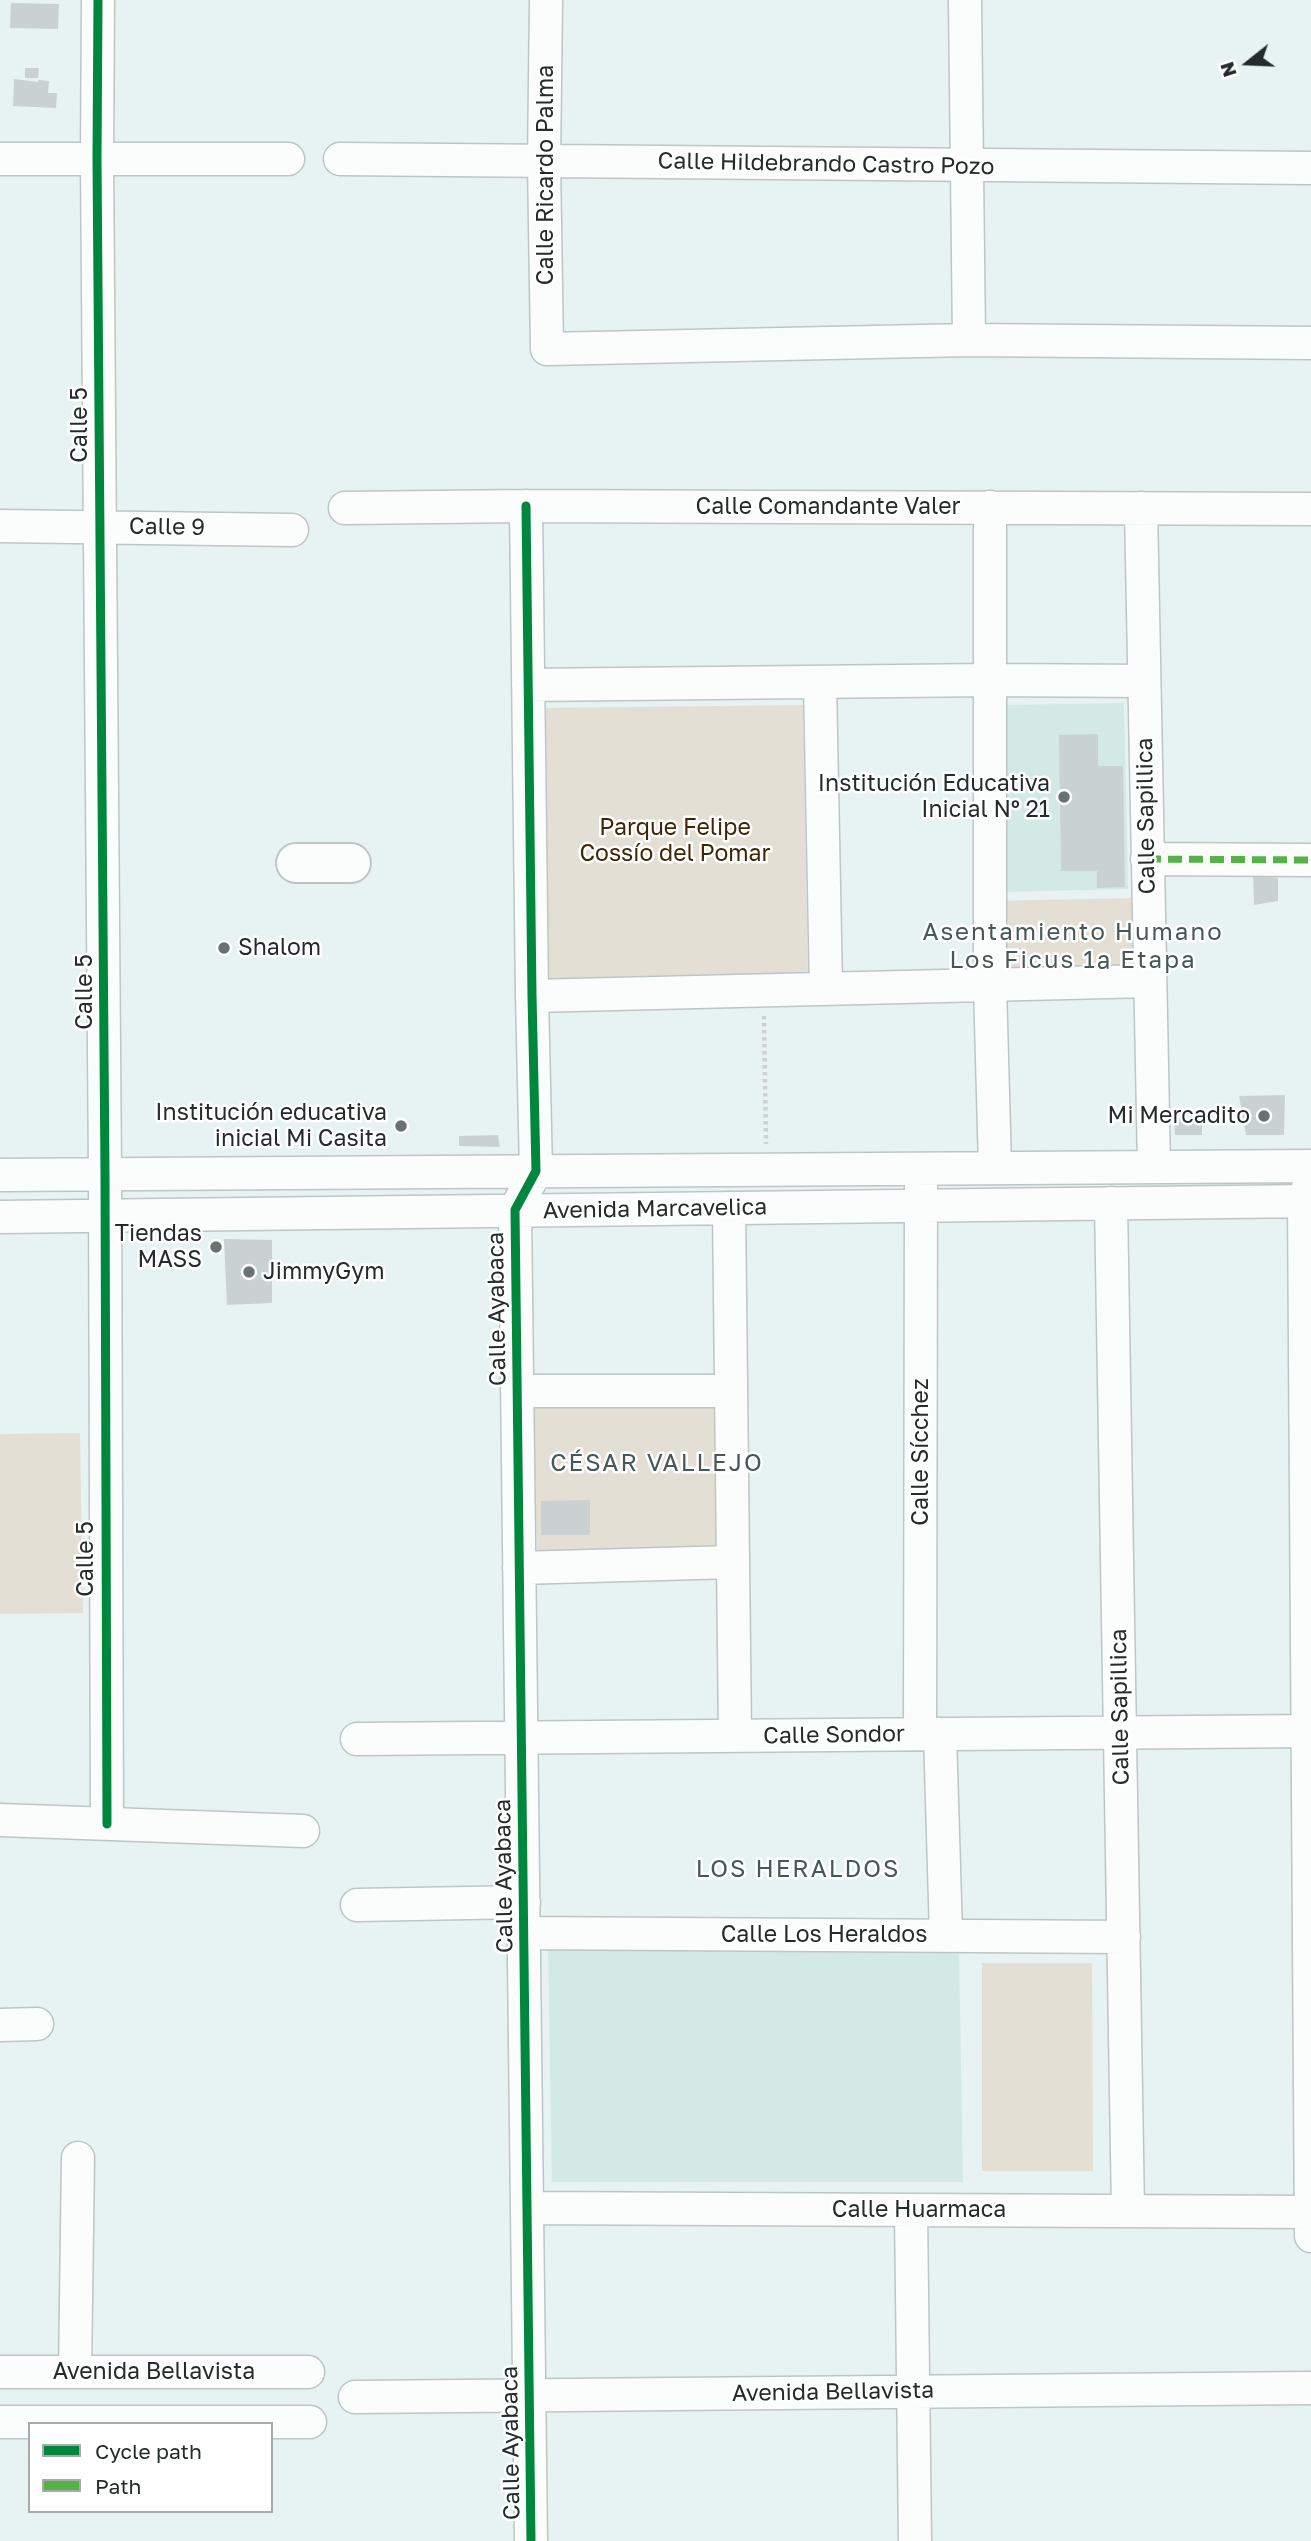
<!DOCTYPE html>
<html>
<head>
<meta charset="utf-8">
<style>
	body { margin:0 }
	#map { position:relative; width:1311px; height:2541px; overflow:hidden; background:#e7f3f2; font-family:"Golos Text",sans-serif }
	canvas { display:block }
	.legend { position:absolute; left:28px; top:2422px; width:245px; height:91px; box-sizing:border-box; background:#fff; border:2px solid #a7abaa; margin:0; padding:9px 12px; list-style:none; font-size:21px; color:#242c2b }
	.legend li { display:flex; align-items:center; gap:14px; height:35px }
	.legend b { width:35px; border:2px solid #a7abaa }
	.north { position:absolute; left:1213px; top:28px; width:70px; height:70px; -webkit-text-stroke:5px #fff; paint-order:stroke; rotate:252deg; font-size:19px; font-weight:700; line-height:28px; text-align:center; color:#242c2b }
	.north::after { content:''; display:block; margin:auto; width:24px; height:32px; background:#242c2b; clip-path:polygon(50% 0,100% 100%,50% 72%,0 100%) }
</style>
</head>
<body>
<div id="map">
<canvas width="1311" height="2541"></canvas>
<ul class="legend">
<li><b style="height:9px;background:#00873e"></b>Cycle path</li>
<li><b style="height:9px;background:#55b246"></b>Path</li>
</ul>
<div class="north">N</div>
</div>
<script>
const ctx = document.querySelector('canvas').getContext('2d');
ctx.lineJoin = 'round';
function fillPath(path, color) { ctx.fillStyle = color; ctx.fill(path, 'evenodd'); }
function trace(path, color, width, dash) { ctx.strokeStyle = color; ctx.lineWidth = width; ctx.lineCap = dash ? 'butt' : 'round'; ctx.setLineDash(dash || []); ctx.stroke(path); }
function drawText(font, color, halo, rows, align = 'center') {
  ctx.font = font + ' "Golos Text",sans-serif'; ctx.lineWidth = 5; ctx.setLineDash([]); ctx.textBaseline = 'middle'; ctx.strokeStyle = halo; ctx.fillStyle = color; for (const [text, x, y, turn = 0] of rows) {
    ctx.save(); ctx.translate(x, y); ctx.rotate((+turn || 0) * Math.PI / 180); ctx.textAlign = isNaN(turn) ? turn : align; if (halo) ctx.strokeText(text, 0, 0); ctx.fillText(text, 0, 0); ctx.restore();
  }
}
const built = new Path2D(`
	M1124 703 1128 889 1005 892 1001 705Z
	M548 1949 851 1951 959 1949 963 2182H552Z`);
const green = new Path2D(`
	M803 705 808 975 546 979 541 708Z
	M1137 898 1138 983 993 981 990 901Z
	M723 1396 727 1549 537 1552 533 1400Z
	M80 1433 83 1613 0 1614V1434Z
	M982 1963H1092L1093 2171H982Z`);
const building = new Path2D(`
	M11 3 59 4 58 29 10 28Z
	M25 68H39L38 78H25Z
	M14 79 38 82V80L49 81 48 93H57L56 108 13 106Z
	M1098 734V766H1123L1125 887 1097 888V871H1061L1059 735Z
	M1253 875 1278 878V901L1254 905Z
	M1285 1095 1284 1135H1246L1239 1096Z
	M1174 1119 1202 1120V1135H1175Z
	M498 1135 500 1147 459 1146V1136Z
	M224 1239 272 1240V1303L227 1305Z
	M590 1500V1535H541V1501Z`);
const path = new Path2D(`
	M764 1016 766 1144`);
const minor = new Path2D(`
	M98 0 97 159 105 1174 107 1824
	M546 0 544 162 547 349 969 340 1311 343
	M965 0 969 340
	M0 159H288
	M340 159 1311 168
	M526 506 532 996 536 1171 515 1210 531 2541
	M990 507V985L995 1168
	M345 508 526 506 1311 509
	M1141 508 1154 1167
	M0 526 292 530
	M820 683 826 989
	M528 685 990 680 1144 681
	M1147 859 1311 860
	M532 996 1149 981
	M0 1175 1311 1166
	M1310 1181 1304 1201 1311 2236
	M1111 1203 1128 2211
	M729 1208 735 1736
	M0 1217 1311 1201
	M517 1391H731
	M519 1568 733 1562
	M920 1734 921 1183
	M940 1734 946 1935
	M357 1739 1311 1731
	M0 1820 303 1831
	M357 1905 524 1902
	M524 1933 1124 1937
	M0 2025 37 2024
	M527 2208 1311 2212
	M911 2210 915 2541
	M0 2372H308
	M75 2372 78 2158
	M355 2397 1311 2388
	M0 2422H310`);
const major = new Path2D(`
	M296 863H351`);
const quiet = new Path2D(`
	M1147 859 1311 860`);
const cycleway = new Path2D(`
	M98 0 97 159 105 1174 107 1824
	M526 506 532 996 536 1171 515 1210 531 2541`);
const markers = [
	[1064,797,7,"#687271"],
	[224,948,7,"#687271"],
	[1264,1116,7,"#687271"],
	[401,1126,7,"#687271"],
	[216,1247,7,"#687271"],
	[249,1272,7,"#687271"]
];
const streetNames = [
	["Calle Hildebrando Castro Pozo",826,164,1],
	["Calle Ricardo Palma",546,175,-90],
	["Calle 5",80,425,-90],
	["Calle Comandante Valer",828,507],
	["Calle 9",167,527,1],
	["Calle Sapillica",1146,816,-91],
	["Calle 5",85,992,-90],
	["Avenida Marcavelica",655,1209,-1],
	["Calle Ayabaca",497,1309,-91],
	["Calle Sícchez",921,1452,-90],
	["Calle 5",86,1559,-90],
	["Calle Sapillica",1120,1707,-91],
	["Calle Sondor",834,1735,-1],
	["Calle Ayabaca",504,1876,-91],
	["Calle Los Heraldos",824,1935],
	["Calle Huarmaca",919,2210],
	["Avenida Bellavista",154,2372],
	["Avenida Bellavista",833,2392,-1],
	["Calle Ayabaca",511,2443,-91]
];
const poiNames = [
	["Institución Educativa",1050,784],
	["Inicial Nº 21",1050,810],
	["Shalom",238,948,"left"],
	["Institución educativa",387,1113],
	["inicial Mi Casita",387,1139],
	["Mi Mercadito",1250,1116],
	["Tiendas",202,1234],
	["MASS",202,1260],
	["JimmyGym",263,1272,"left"]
];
const parkNames = [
	["Parque Felipe",675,828],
	["Cossío del Pomar",675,854]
];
const neighbourhoodNames = [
	["Asentamiento Humano",1073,932],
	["Los Ficus 1ª Etapa",1073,960],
	["CÉSAR VALLEJO",657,1463],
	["LOS HERALDOS",798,1869]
];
fillPath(built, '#d3e9e6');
fillPath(green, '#e3dfd5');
fillPath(building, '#c9d2d1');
trace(minor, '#bdc6c5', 35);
trace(major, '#bdc6c5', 42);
trace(path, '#cdd2d2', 4.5, [3.5, 3.5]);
trace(minor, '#fbfdfd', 32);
trace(major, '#fbfdfd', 38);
trace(quiet, '#55b246', 7, [14, 7]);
trace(cycleway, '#00873e', 9);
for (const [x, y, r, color] of markers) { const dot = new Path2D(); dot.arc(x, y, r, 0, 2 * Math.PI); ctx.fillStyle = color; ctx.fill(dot); trace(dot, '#fff', 2.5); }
drawText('23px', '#242c2b', '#fff', streetNames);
drawText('23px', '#242c2b', '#fff', poiNames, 'right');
drawText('23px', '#402403', '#fff', parkNames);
ctx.letterSpacing = '2px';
drawText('24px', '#455856', '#fff', neighbourhoodNames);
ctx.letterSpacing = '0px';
</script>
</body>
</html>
